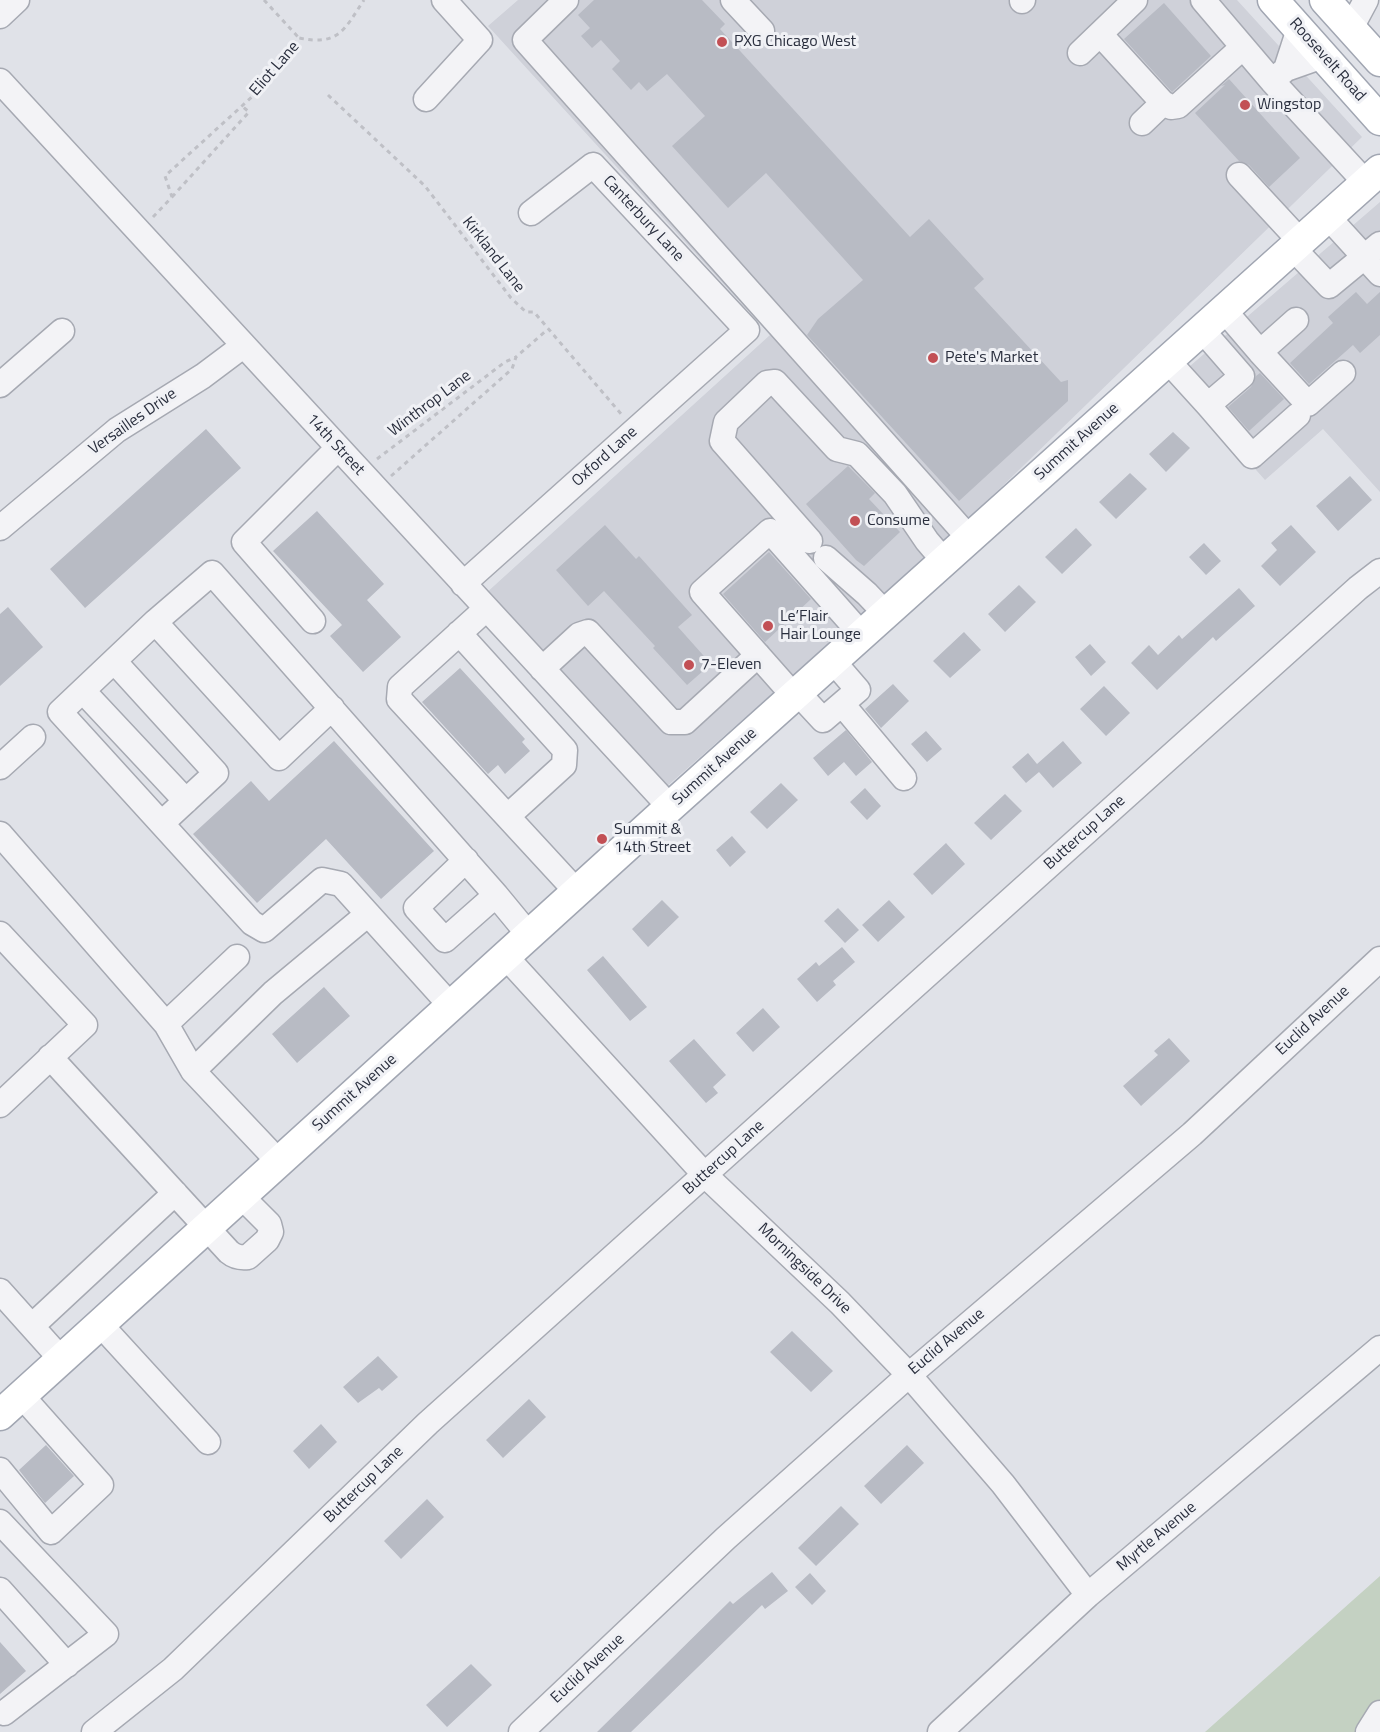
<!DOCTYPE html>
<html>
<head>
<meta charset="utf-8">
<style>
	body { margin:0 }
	canvas { display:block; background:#e0e2e8 }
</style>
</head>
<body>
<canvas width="1380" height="1732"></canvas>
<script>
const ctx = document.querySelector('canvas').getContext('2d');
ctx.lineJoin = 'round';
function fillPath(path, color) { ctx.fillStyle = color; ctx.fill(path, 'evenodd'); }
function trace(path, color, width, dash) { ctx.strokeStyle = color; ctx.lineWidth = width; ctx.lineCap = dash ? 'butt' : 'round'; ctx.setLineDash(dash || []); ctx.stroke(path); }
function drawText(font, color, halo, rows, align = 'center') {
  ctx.font = font + ' "Titillium Web",sans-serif'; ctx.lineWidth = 6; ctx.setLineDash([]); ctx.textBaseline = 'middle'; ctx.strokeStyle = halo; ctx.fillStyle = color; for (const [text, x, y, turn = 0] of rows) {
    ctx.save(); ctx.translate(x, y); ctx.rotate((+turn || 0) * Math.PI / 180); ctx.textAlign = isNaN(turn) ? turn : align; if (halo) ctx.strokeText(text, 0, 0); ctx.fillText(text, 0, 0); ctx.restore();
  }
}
const built = new Path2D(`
	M518 0H1237L1362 137 952 535 665 788 484 595 770 335 488 26Z
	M1380 202V492L1323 429 1265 480 1175 379Z`);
const green = new Path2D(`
	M1380 1576V1732H1205Z`);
const building = new Path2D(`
	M594 0H702L725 24 720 29 910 237 929 219 984 279 974 288 1061 382 1068 380V401L959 501 807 335 818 319 863 280 766 173 728 208 672 146 705 116 667 74 647 91 639 82 631 90 612 69 620 61 601 40 592 48 581 36 590 28 578 15Z
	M1164 3 1211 56 1172 92 1124 39Z
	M1229 79 1300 158 1269 187 1249 165 1239 161 1195 113 1225 85 1221 86Z
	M1356 292 1367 304 1380 292V335L1360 353 1353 345 1309 384 1290 363 1333 323 1328 317Z
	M1260 373 1284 399 1249 431 1228 407 1251 387 1256 376Z
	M206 429 241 468 85 608 50 569Z
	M1173 432 1190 448 1166 472 1149 454Z
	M848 466 875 493 869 499 900 532 864 566 856 560 806 504Z
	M1130 473 1147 489 1116 519 1099 502Z
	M1350 476 1372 500 1338 531 1316 506Z
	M317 511 384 584 367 600 401 637 363 672 330 636 342 625 273 551Z
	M605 525 636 559 639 556 692 615 678 627 711 664 687 685 653 648 655 646 604 591 588 606 556 570Z
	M1291 525 1316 552 1280 586 1261 566 1277 550 1271 543Z
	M1076 528 1092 545 1062 574 1045 557Z
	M1204 543 1221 561 1206 575 1189 557Z
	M769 552 811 599 765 642 723 594Z
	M1019 585 1036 602 1005 632 988 614Z
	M1239 588 1255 606 1216 641 1213 637 1157 690 1131 663 1149 645 1158 655 1179 635 1182 639Z
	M8 607 43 647 0 686V614Z
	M964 632 981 650 950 678 933 661Z
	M1090 644 1106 662 1091 676 1075 657Z
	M460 668 525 739 522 742 530 751 505 774 498 765 488 774 422 702Z
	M893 684 909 701 881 728 865 709Z
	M1104 686 1130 713 1106 736 1080 709Z
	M846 730 872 762 856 776 844 762 828 776 813 758Z
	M926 731 942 749 927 762 911 744Z
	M334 741 434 851 381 899 326 839 257 903 193 834 251 781 269 801Z
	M1063 741 1082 763 1053 788 1039 772 1026 783 1012 767 1028 753 1037 764Z
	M781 783 798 800 767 829 750 812Z
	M865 788 881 806 867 820 850 802Z
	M1005 794 1022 811 991 840 974 823Z
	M732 836 746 852 730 867 716 850Z
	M946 843 965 864 932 895 913 874Z
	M662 900 679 917 648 947 632 929Z
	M889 900 905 917 878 942 862 925Z
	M838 908 859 930 845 943 824 921Z
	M842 947 855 962 833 981 836 985 817 1002 797 979 816 962 819 966Z
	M603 956 647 1007 630 1021 587 970Z
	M324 987 350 1016 297 1063 272 1034Z
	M763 1008 780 1027 753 1052 736 1033Z
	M1169 1038 1190 1061 1141 1106 1123 1086 1158 1055 1154 1051Z
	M694 1039 726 1075 713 1087 718 1093 706 1103 669 1061Z
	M792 1331 833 1371 811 1392 770 1352Z
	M378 1356 398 1377 382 1391 379 1388 358 1403 343 1387Z
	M529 1399 546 1417 503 1458 486 1440Z
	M321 1424 337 1442 309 1469 293 1451Z
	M46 1445 74 1476 45 1503 19 1470Z
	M907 1445 924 1463 881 1504 864 1486Z
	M427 1499 444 1517 401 1559 384 1541Z
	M841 1506 859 1524 816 1566 798 1548Z
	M772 1572 788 1591 765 1609 762 1605 631 1732H597L730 1601 733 1604Z
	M810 1573 826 1591 812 1605 795 1587Z
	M0 1642 26 1671 0 1694Z
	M471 1664 492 1685 447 1727 426 1705Z`);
const path = new Path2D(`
	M264 0 299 38
	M328 95 425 186 511 298 526 312H534L622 415
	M172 197 249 112 242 106
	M153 217 172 197 165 176 254 95 299 38C339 46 344 30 364 0
	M377 459 505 362 516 357
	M391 476 512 369 516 357 547 330`);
const minor = new Path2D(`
	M566 0 525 40 970 539
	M733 0 762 31
	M1203 0 1272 81
	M1022 1 1023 0
	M0 16 17 0
	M1351 28 1366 0
	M1299 29 1286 69 1323 56
	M1100 34 1163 103 1171 107 1178 106 1243 47
	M1080 53 1135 0
	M1286 69 1272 81 1366 183
	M0 81 670 807
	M426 99 480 40 444 0
	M1142 123 1163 103
	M1239 175 1301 242
	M1328 217 1380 274
	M1293 248 1329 286 1380 244
	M1224 310 1260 352 1296 320
	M1260 352 1308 404 1343 373
	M1168 361 1208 405 1242 376 1202 330
	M0 385 62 331
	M1208 405 1252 456 1298 415
	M0 528 117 430 203 376 243 346
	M810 541 722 441 726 422 767 383 775 382 837 449 857 454 895 494 927 541 945 562
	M826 558 867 594 886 614
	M463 584 747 330 593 165 531 213
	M486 609 400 687 399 699 577 892
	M313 621 244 542 338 448
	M155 622 60 712 252 923 264 930 322 880 341 884 451 1006
	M459 633 565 750 564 765 508 816
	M114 661 216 773 162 823
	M542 669 579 635 588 632 671 722H685L758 655
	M83 691 186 801
	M798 693 823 720 858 690 833 661
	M794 696 702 592 770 531 862 635
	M842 704 904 778
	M332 708 279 758 155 622 212 573 496 895 529 935
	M0 767 33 737
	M0 834 166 1024 193 1071 279 1162
	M466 860 416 908 445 940 496 895
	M0 934 85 1025 0 1105
	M506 957 705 1175 840 1303 909 1375 1003 1484 1088 1595
	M166 1024 237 957
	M50 1057 229 1252C235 1257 240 1258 248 1257L267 1240 271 1232 269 1224 241 1196
	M193 1071 273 993 368 914
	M0 1291 61 1359
	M100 1324 208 1442
	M32 1326 175 1193
	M0 1470 51 1532 101 1485 21 1395
	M0 1522 106 1634 4 1713
	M0 1590 67 1665
	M94 1732 173 1669 428 1423 1358 588 1380 571
	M521 1732 726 1538 909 1375 1192 1134 1380 959
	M940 1732 1088 1595 1380 1348
	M1368 1732 1380 1713`);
const major = new Path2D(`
	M1273 0 1380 120
	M1325 0 1380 61
	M0 1415 670 807 1380 170`);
const markers = [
	[722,42,6,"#c25055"],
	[1245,105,6,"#c25055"],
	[933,358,6,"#c25055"],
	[855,521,6,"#c25055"],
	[768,626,6,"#c25055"],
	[689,665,6,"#c25055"],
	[602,839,6,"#c25055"]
];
const poiNames = [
	["PXG Chicago West",734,42],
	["Wingstop",1257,105],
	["Pete's Market",945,358],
	["Consume",867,521],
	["Le’Flair",780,617],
	["Hair Lounge",780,635],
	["7-Eleven",701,665],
	["Summit &",614,830],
	["14th Street",614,848]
];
const streetNames = [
	["Roosevelt Road",1327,60,48],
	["Eliot Lane",275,69,-49],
	["Canterbury Lane",643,219,47],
	["Kirkland Lane",493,255,52],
	["Winthrop Lane",430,404,-37],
	["Versailles Drive",133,422,-35],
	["Summit Avenue",1077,442,-42],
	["14th Street",335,445,47],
	["Oxford Lane",605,457,-42],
	["Summit Avenue",715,767,-42],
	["Buttercup Lane",1085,833,-42],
	["Euclid Avenue",1313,1021,-43],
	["Summit Avenue",355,1093,-42],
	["Buttercup Lane",724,1158,-42],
	["Morningside Drive",804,1269,44],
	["Euclid Avenue",947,1342,-40],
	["Buttercup Lane",364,1485,-44],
	["Myrtle Avenue",1157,1537,-40],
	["Euclid Avenue",588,1669,-43]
];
fillPath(built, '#cfd1d9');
fillPath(green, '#c4d1c2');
fillPath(building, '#b8bbc4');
trace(minor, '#a6a9b2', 27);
trace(major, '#a1a6b2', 33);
trace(path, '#bfc0c6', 3, [4.5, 4.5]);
trace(minor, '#f3f3f6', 24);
trace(major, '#fff', 30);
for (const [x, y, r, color] of markers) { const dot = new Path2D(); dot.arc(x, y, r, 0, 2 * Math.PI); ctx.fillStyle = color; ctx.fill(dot); trace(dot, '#f0f1f5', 2); }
drawText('16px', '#2a2f3e', '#f0f1f5', poiNames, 'left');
drawText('16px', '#2a2f3e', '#f0f1f5', streetNames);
</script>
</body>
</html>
